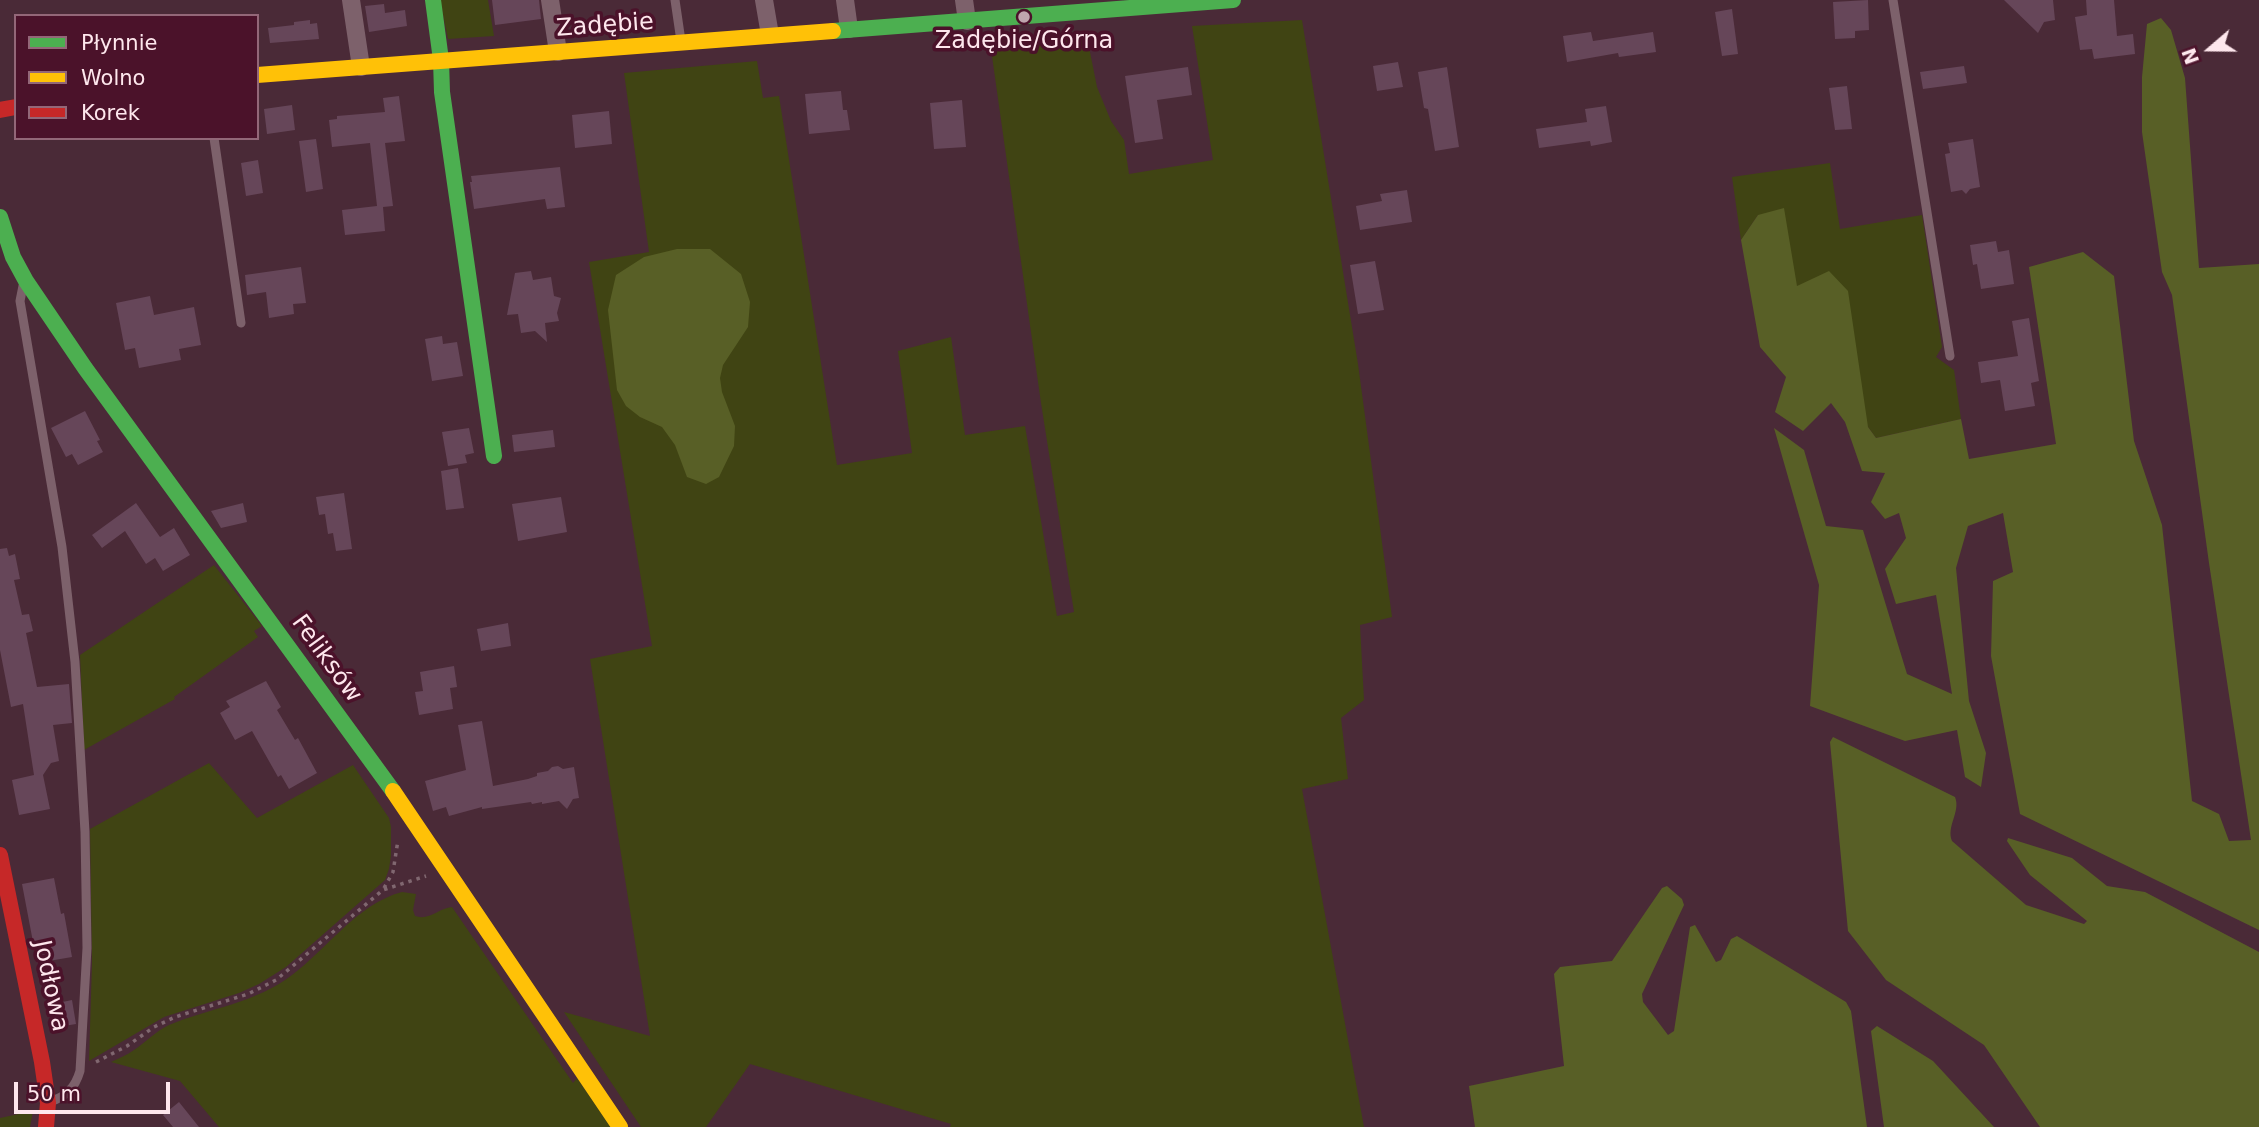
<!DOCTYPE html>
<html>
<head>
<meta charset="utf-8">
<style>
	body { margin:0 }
	#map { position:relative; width:2259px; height:1127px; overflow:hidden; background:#4a2a37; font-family:"DejaVu Sans",sans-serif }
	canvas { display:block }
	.legend { position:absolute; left:14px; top:14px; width:245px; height:126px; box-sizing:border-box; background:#4b122a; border:2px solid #936778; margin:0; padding:9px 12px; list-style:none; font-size:21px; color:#fee7ed }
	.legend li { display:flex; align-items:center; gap:14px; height:35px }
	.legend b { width:35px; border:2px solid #936778 }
	.north { position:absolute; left:2175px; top:14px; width:70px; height:70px; -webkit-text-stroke:5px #4b122a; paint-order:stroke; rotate:250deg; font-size:19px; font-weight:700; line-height:28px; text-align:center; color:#fee7ed }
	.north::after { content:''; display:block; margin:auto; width:24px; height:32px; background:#fee7ed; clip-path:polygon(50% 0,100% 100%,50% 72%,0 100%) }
	.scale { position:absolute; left:14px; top:1082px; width:156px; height:32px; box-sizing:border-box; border:4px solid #fee7ed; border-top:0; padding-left:9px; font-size:21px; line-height:24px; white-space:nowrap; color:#fee7ed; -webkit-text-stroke:5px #4b122a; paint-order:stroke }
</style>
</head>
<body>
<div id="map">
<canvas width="2259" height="1127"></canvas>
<ul class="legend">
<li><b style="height:9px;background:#4caf50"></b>Płynnie</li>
<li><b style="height:9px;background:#ffc107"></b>Wolno</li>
<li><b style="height:9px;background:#c62828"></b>Korek</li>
</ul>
<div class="north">N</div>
<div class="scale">50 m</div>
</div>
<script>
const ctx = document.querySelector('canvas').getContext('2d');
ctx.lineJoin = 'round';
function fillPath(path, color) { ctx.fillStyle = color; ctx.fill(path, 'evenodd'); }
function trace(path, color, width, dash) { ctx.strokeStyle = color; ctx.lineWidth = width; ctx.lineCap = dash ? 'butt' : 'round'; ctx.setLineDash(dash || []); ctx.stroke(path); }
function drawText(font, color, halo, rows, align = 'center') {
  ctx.font = font + ' "DejaVu Sans",sans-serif'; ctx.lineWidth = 7; ctx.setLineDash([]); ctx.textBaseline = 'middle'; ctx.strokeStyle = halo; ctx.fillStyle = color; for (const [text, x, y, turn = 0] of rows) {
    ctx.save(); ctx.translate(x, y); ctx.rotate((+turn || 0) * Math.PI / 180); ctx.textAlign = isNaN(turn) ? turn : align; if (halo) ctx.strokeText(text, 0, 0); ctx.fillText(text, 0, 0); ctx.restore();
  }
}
const green = new Path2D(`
	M440 0H488L494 36 448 39Z
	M1302 20 1358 364 1392 617 1360 625 1364 700 1341 718 1348 779 1302 789 1364 1127H950L951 1124 750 1064 706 1127H641L564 1012 650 1036 590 659 652 646 589 262 649 252 624 73 757 61 763 98 779 96 837 465 912 453 898 351 951 337 965 435 1025 426 1057 616 1074 612 1041 403 990 42 1087 37 1097 87 1111 121 1124 140 1129 174 1213 160 1192 26Z
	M1830 163 1840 229 1922 215 1942 347 1936 357 1954 370 1961 419 1876 438 1868 427 1797 286 1758 215 1741 240 1732 177Z
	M214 565 262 626 254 631 258 637 174 697 175 699 84 750 80 655Z
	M209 763 257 818 353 765 389 818 391 827V855L389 869 385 880 286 967 259 984 239 993 164 1017 89 1061 92 963 90 829Z
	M402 892 416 894 413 910 415 916C429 921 439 908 452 907L573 1083 577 1078 611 1127H219L180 1081 111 1062C119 1058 127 1055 134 1050 146 1042 156 1031 169 1025 210 1008 256 1003 292 975 328 948 357 904 402 892Z
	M33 1111 30 1127H0V1118Z`);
const forest = new Path2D(`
	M2161 18 2171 30 2185 78 2199 268 2259 264V930L2020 814 1991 656 1993 581 2013 572 2003 513 1968 526 1956 568 1969 701 1986 753 1981 787 1965 777 1957 730 1905 741 1810 706 1819 585 1774 428 1804 450 1826 526 1863 530 1907 674 1952 694 1936 595 1896 604 1885 569 1906 538 1899 513 1885 519 1871 502 1885 473 1862 471 1845 422 1831 403 1803 431 1775 412 1786 377 1760 347 1741 240 1758 215 1784 208 1797 286 1829 271 1848 291 1868 427 1876 438 1961 419 1969 459 2056 444 2029 267 2083 252 2114 276 2134 441 2162 525 2192 801 2219 814 2229 841 2251 840 2209 563 2172 295 2162 272 2142 132V77L2147 24Z
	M677 249H710L741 274 750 302 748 327 723 365 720 378 722 392 735 426 734 446 719 477 706 484 687 477 675 445 662 427 640 417 626 406 617 390 608 310 616 275 644 257Z
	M1833 737 1955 797C1961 812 1946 826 1952 841L2026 905 2084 924 2087 921 2030 875 2007 841 2008 838 2072 858 2107 886 2145 892 2259 952V1127H2040L1984 1045 1886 980 1848 931 1830 742Z
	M1667 886 1682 899 1684 905 1642 994 1643 1002 1668 1035 1674 1031 1690 927 1695 925 1716 962 1721 960 1731 939 1737 936 1846 1002 1851 1011 1867 1127H1475L1469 1086 1564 1066 1554 974 1560 967 1612 961 1662 888Z
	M1877 1026 1933 1061 1994 1127H1884L1871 1031Z`);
const building = new Path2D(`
	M492 0H539L541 19 495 25Z
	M1868 0 1869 30 1855 31V38L1835 39 1833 2Z
	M2004 0H2053L2055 20 2044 22 2038 33Z
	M2086 0H2114L2117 36 2133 34 2135 54 2094 59 2092 49 2080 50 2075 17 2087 15Z
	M384 4 385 13 405 10 407 26 369 32 365 6Z
	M1732 9 1738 54 1722 56 1715 12Z
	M310 20V24L317 23 319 39 270 43 268 28 294 25V22Z
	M1591 32 1593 41 1653 32 1656 52 1619 57 1618 53 1567 62 1563 36Z
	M1398 62 1403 87 1377 91 1373 66Z
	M1964 66 1967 83 1923 89 1920 72Z
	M1188 67 1192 95 1157 100 1163 139 1135 143 1125 76Z
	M1447 67 1459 147 1435 151 1428 109 1424 108 1418 72Z
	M1847 86 1852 129 1835 130 1829 88Z
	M841 91 843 110H847L850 130 809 134 805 94Z
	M399 96 405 141 385 143 393 206 383 207 385 231 345 235 342 210 377 206 370 143 332 147 329 120 337 119V116L385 112 383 98Z
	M962 100 966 147 934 149 930 103Z
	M292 105 295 130 267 134 264 109Z
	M1606 106 1612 142 1591 146 1590 141 1539 148 1536 129 1587 122 1585 109Z
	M609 111 612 144 575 148 572 115Z
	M316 139 323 189 306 192 299 141Z
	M1973 139 1980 187 1970 189 1966 194 1962 190 1951 192 1945 154 1950 153 1948 143Z
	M258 160 263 193 246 196 241 163Z
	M560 167 565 207 547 209 545 199 474 209 470 182H472L471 176Z
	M1407 190 1412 222 1360 230 1356 206 1382 201 1380 194Z
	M1996 241 1998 252 2009 250 2014 284 1981 289 1977 264 1973 265 1970 245Z
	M1375 261 1384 310 1358 314 1350 265Z
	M301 267 306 303 293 304 294 314 269 318 266 292 247 295 245 275Z
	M531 271 533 280 551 277 554 296 561 298 557 313 559 321 545 323 547 342 535 331 521 333 518 314 507 315 515 273Z
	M150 296 154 315 194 307 201 345 179 349 181 360 139 368 135 348 125 350 116 303Z
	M2029 318 2039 381 2031 383 2035 406 2005 411 2000 380 1981 383 1978 362 2018 356 2012 321Z
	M442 336 443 344 457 342 463 376 432 381 425 339Z
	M85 411 100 440 97 441 103 452 78 465 72 454 66 457 51 428Z
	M469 428 474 453 465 455 467 463 448 466 442 432Z
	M553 430 555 447 514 452 512 435Z
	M458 468 464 508 446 510 441 471Z
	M344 493 352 549 336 551 333 533 328 534 325 514 319 515 316 497Z
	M561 497 567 532 518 541 512 504Z
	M136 503 160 537 174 528 190 555 163 571 155 558 146 564 125 531 102 548 92 535Z
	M243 503 247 522 221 528 211 511Z
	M7 548 9 556 15 554 20 579 14 580 22 615 29 614 33 631 26 633 37 687 69 684 72 723 53 725 59 761 51 763 43 775 50 809 19 815 12 780 34 775 23 704 11 707 0 650V549Z
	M508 623 511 646 481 651 477 629Z
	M454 666 457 687 450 688 453 709 419 715 415 692 423 691 420 672Z
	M266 681 281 707 277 710 295 740 298 738 317 773 289 789 281 775 278 777 252 731 235 740 220 713 230 707 226 701Z
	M482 721 493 786 528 779 537 776V773L548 771 552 767 558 766 563 769 574 767 579 798 573 799 567 809 559 801 542 804V802L532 804 531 802 482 809V807L449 816 446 807 433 811 425 781 466 770 458 725Z
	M54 878 61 914 64 913 72 957 37 963 22 884Z
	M72 1000 76 1024 58 1027 53 1004Z
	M179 1102 199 1127H173L163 1115Z`);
const path = new Path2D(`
	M384 888 393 872 398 840
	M96 1062 127 1046 154 1027 175 1017 248 994 276 980 383 890 426 876`);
const lane = new Path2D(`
	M675 0 681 41
	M1893 0 1950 356
	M214 138 241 323
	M23 286 20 301 62 547 75 662 85 832 87 948 80 1071C75 1088 66 1097 49 1102`);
const street = new Path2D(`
	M351 0 361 67
	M550 0 558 52
	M764 0 770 35
	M845 0 849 29
	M964 0 967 21`);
const fast = new Path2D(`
	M433 0 441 60 442 92 494 456
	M833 31 1233 0
	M0 217 13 257 26 281 85 368 393 791`);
const slow = new Path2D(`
	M257 75 833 31
	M393 791 620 1127`);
const jam = new Path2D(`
	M0 110 16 107
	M0 855 42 1062 48 1103 46 1127`);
const markers = [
	[1024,17,7,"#bfa5ad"]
];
const streetNames = [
	["Zadębie",605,26,-4],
	["Feliksów",326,659,54],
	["Jodłowa",50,986,78]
];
const poiNames = [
	["Zadębie/Górna",1024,42]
];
fillPath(green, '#404413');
fillPath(forest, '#585f26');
fillPath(building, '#664659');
trace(path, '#806770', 3.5, [3.5, 5]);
trace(lane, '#7d616b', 9);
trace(street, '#7d616b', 18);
trace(fast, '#4caf50', 16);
trace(slow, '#ffc107', 16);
trace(jam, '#c62828', 16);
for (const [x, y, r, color] of markers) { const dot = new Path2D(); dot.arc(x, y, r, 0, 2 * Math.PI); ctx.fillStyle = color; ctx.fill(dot); trace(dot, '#4b122a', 2.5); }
drawText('24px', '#fee7ed', '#4b122a', streetNames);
drawText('24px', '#fee7ed', '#4b122a', poiNames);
</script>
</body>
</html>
